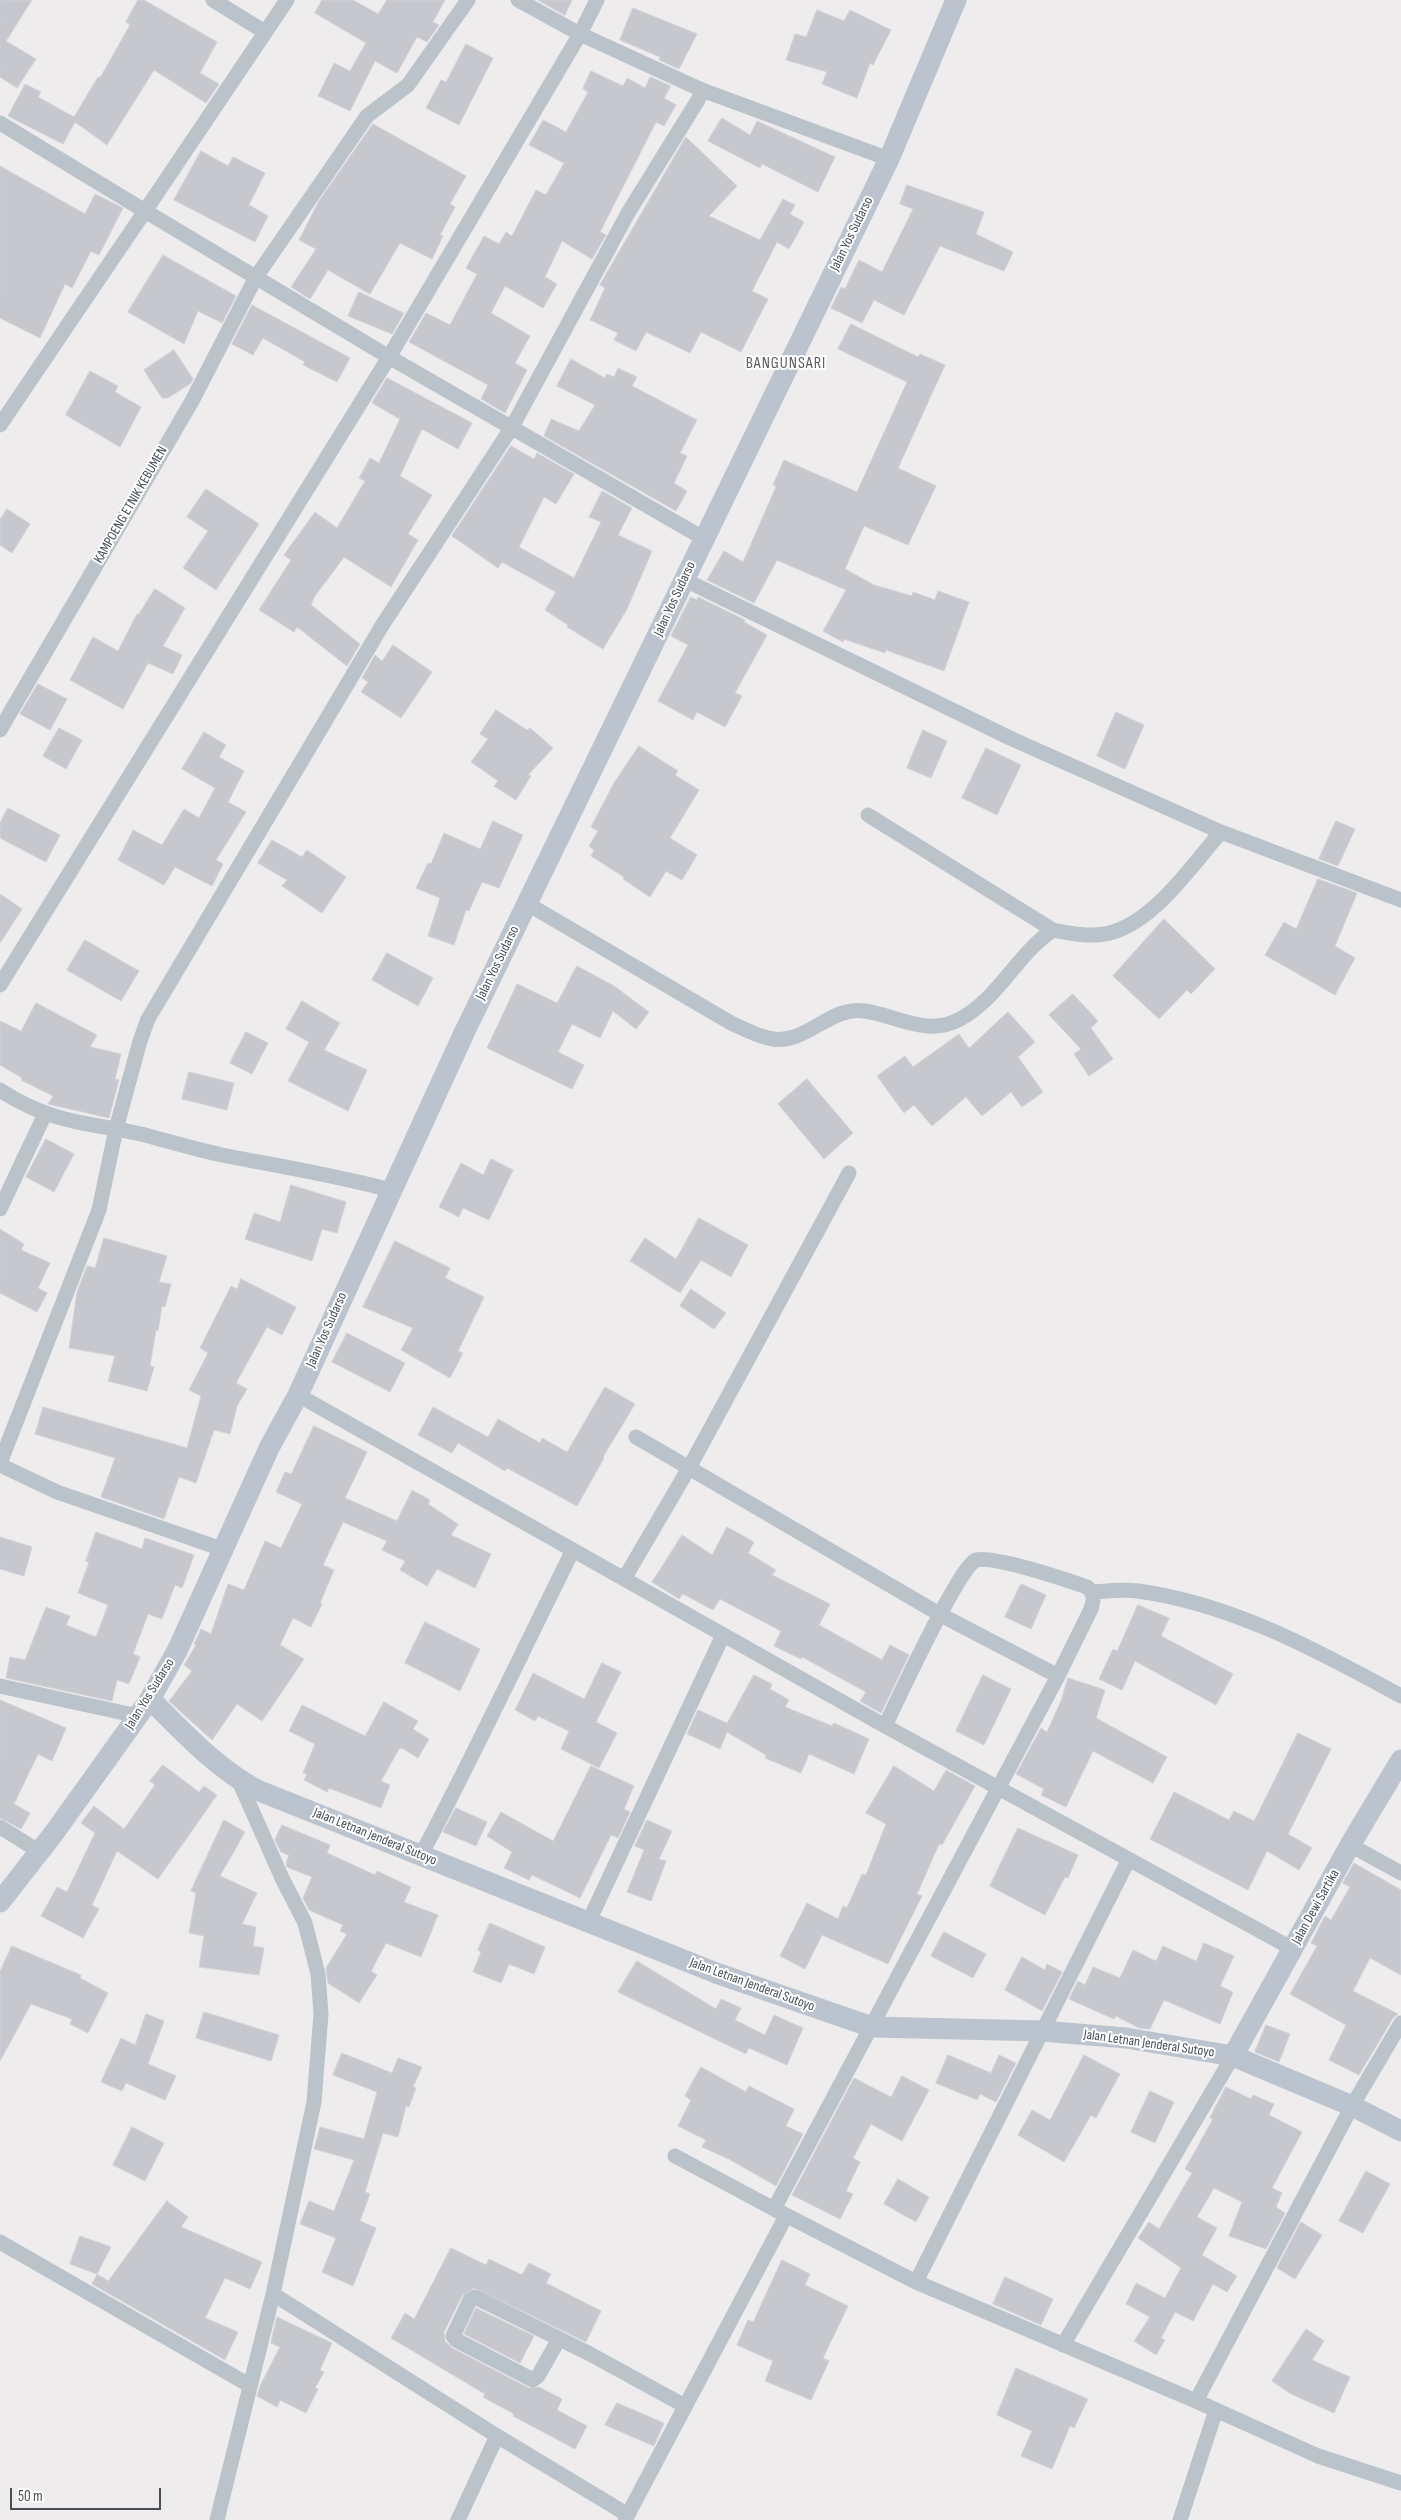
<!DOCTYPE html>
<html>
<head>
<meta charset="utf-8">
<style>
	body { margin:0 }
	#map { position:relative; width:1401px; height:2520px; overflow:hidden; background:#eeecec; font-family:"Sofia Sans Condensed",sans-serif }
	canvas { display:block }
	.scale { position:absolute; left:10px; top:2488px; width:151px; height:22px; box-sizing:border-box; border:2px solid #464f57; border-top:0; padding-left:6px; font-size:15px; line-height:18px; white-space:nowrap; color:#464f57; -webkit-text-stroke:4px #fff; paint-order:stroke }
</style>
</head>
<body>
<div id="map">
<canvas width="1401" height="2520"></canvas>
<div class="scale">50 m</div>
</div>
<script>
const ctx = document.querySelector('canvas').getContext('2d');
ctx.lineJoin = 'round';
function fillPath(path, color) { ctx.fillStyle = color; ctx.fill(path, 'evenodd'); }
function trace(path, color, width, dash) { ctx.strokeStyle = color; ctx.lineWidth = width; ctx.lineCap = dash ? 'butt' : 'round'; ctx.setLineDash(dash || []); ctx.stroke(path); }
function drawText(font, color, halo, rows, align = 'center') {
  ctx.font = font + ' "Sofia Sans Condensed",sans-serif'; ctx.lineWidth = 4; ctx.setLineDash([]); ctx.textBaseline = 'middle'; ctx.strokeStyle = halo; ctx.fillStyle = color; for (const [text, x, y, turn = 0] of rows) {
    ctx.save(); ctx.translate(x, y); ctx.rotate((+turn || 0) * Math.PI / 180); ctx.textAlign = isNaN(turn) ? turn : align; if (halo) ctx.strokeText(text, 0, 0); ctx.fillText(text, 0, 0); ctx.restore();
  }
}
const building = new Path2D(`
	M0 0H32L6 41 36 59 17 88 0 77Z
	M138 0H144L217 42 200 73 219 84 206 103 154 70 107 145 75 122 63 144 8 116 25 84 41 92 38 97 74 117 98 77 100 78 130 25 126 22Z
	M322 0H353L378 14 387 0H445L433 22 439 25 427 42 417 37 397 73 375 61 350 111 318 96 334 63 350 71 366 43 315 13Z
	M538 0H572L565 15Z
	M633 8 697 34 679 69 659 60 660 57 620 40Z
	M817 10 844 21 850 10 891 30 873 65 870 63 857 98 822 84 827 72 786 60 795 34 806 37Z
	M466 44 493 58 459 125 426 108 441 80 446 82Z
	M591 71 623 86 627 78 645 88 650 77 671 86 664 98 676 105 664 126 656 122 600 232 606 235 592 259 562 241 545 277 557 284 543 308 505 286 491 313 530 336 515 363 527 370 505 413 481 399 488 385 409 342 426 313 450 325 477 274 466 268 484 236 499 244 506 232 512 236 536 190 546 195 564 163 529 145 543 120 566 132 588 92 583 89Z
	M722 118 750 135 757 121 835 157 818 192 762 164 760 168 708 141Z
	M373 124 466 176 450 204 455 207 440 235 443 236 432 259 400 243 370 294 328 270 310 299 291 287 316 249 299 240 319 201Z
	M686 137 737 186 709 216 760 240 783 199 795 205 790 214 804 222 789 249 777 242 752 291 768 299 741 352 701 332 690 353 646 332 636 351 614 340 618 333 590 320 605 288 600 285Z
	M201 151 228 166 233 157 265 173 249 205 268 216 255 242 174 200Z
	M0 166 85 214 95 194 123 208 99 255 91 251 72 288 65 284 40 338 0 318Z
	M907 185 984 212 976 234 1013 252 1004 271 940 246 904 315 874 300 862 323 831 308 841 287 845 289 859 260 882 272 913 209 900 204Z
	M163 255 236 296 222 323 198 311 184 344 128 312Z
	M359 292 404 313 392 334 348 316Z
	M252 305 350 358 337 382 303 365 305 362 263 338 253 355 232 344Z
	M851 324 918 357 920 354 945 365 898 468 936 486 908 545 864 526 845 569 874 585 912 596 913 592 935 600 938 591 969 602 944 671 886 650 885 653 844 639 843 642 823 631 846 590 777 560 754 603 707 580 724 551 743 562 776 487 773 485 784 460 857 492 907 382 838 349Z
	M174 350 193 379 191 383 168 398H162L144 370Z
	M571 359 605 378 607 374 614 377 618 368 637 377 632 386 697 420 680 453 687 456 674 483 687 491 676 511 544 436 551 419 579 431 595 405 557 386Z
	M90 371 118 386 115 392 141 407 120 447 66 415Z
	M387 378 472 423 458 449 422 429 400 476 432 495 408 534 418 540 391 587 344 557 315 596 311 605 360 644 347 666 297 627 294 632 259 610 291 560 284 555 315 512 337 528 365 481 359 478 370 458 379 463 400 419 372 403Z
	M511 446 534 459 537 453 574 474 556 504 544 497 519 547 574 578 601 522 589 517 602 491 632 508 618 535 652 551 627 609 603 649 567 627 568 625 545 610 556 592 502 562 498 568 452 536Z
	M206 489 259 524 216 590 183 568 208 531 187 517Z
	M7 509 30 524 12 553 0 545V520Z
	M155 589 185 608 163 646 182 655 173 674 148 663 123 709 70 680 93 637 118 651 137 614 138 615Z
	M691 597 697 600 698 597 745 620 744 622 767 635 735 693 742 696 725 727 697 712 693 720 658 701 688 645 671 636Z
	M393 645 432 672 401 718 361 692 368 682 362 678 375 655 382 661Z
	M38 684 67 699 50 730 20 714Z
	M496 710 527 730 530 728 553 748 528 775 531 776 516 800 494 786 498 781 471 762 488 739 480 734Z
	M1116 712 1144 725 1125 769 1097 756Z
	M59 728 82 740 66 769 43 756Z
	M923 730 947 741 931 778 907 768Z
	M204 732 226 745 219 757 244 771 228 802 246 812 216 860 223 864 212 886 175 867 164 885 118 860 133 830 162 845 184 809 199 818 215 788 182 769Z
	M639 746 678 771 675 775 699 790 670 838 697 855 682 880 666 871 650 897 623 879 624 877 591 856 594 850 589 846 598 831 591 827 614 783Z
	M986 748 1021 765 997 815 962 798Z
	M8 808 60 835 46 862 0 838V823Z
	M493 821 523 835 499 888 482 882 469 911 466 910 454 945 428 936 440 898 416 888 428 863 431 864 444 833 480 849Z
	M1336 821 1355 829 1338 866 1319 859Z
	M272 840 302 857 307 850 346 877 322 913 282 886 287 880 258 863Z
	M1318 879 1357 893 1335 946 1355 958 1335 995 1265 955 1284 922 1296 929Z
	M0 894 22 909 0 943Z
	M1164 919 1215 969 1191 994 1187 990 1159 1019 1113 976Z
	M85 940 139 971 121 1001 67 970Z
	M387 953 433 978 418 1006 372 980Z
	M577 966 614 986 649 1012 636 1029 613 1011 600 1038 572 1024 558 1052 584 1065 572 1089 487 1048 517 984 557 1003Z
	M1073 994 1098 1021 1091 1028 1113 1059 1089 1076 1074 1054 1081 1049 1049 1015Z
	M302 1001 340 1023 324 1050 367 1070 348 1111 288 1081 309 1042 286 1029Z
	M36 1003 97 1035 90 1047 121 1054 115 1079 119 1080 109 1118 48 1104 53 1096 21 1080 22 1078 0 1065V1021L21 1031Z
	M1008 1012 1035 1042 1018 1057 1043 1092 1022 1107 1011 1092 982 1116 966 1097 932 1126 914 1105 904 1113 877 1076 905 1056 913 1067 959 1034 969 1048Z
	M246 1032 268 1043 252 1074 230 1063Z
	M189 1072 234 1083 227 1110 182 1099Z
	M807 1079 853 1133 824 1159 778 1104Z
	M46 1139 74 1154 54 1192 26 1177Z
	M491 1159 513 1170 489 1220 463 1208 459 1217 439 1207 461 1163 483 1175Z
	M291 1185 346 1202 337 1233 322 1229 312 1261 245 1239 254 1213 280 1222Z
	M699 1218 748 1245 731 1277 701 1260 680 1293 630 1261 645 1238 676 1259Z
	M0 1229 24 1244 21 1250 50 1263 38 1288 47 1293 37 1312 0 1293Z
	M104 1238 167 1256 159 1282 171 1284 165 1307 162 1306 158 1331 156 1330 150 1366 154 1367 147 1391 108 1381 115 1356 69 1348 77 1292 87 1266 95 1268Z
	M395 1241 450 1268 445 1278 484 1297 458 1351 463 1353 450 1378 401 1350 413 1328 363 1307Z
	M241 1279 296 1307 282 1335 267 1327 236 1383 247 1389 237 1406 230 1434 214 1430 196 1483 179 1477 164 1519 101 1497 115 1458 35 1434 43 1407 187 1448 201 1396 189 1390 208 1353 200 1348 231 1286 237 1289Z
	M691 1289 726 1313 714 1329 680 1306Z
	M347 1333 405 1363 390 1392 332 1362Z
	M605 1387 635 1404 603 1457 604 1458 577 1506 507 1468 505 1471 458 1443 452 1453 418 1435 433 1407 488 1437 498 1419 540 1443 542 1438 567 1452Z
	M314 1426 367 1452 345 1498 397 1521 412 1490 430 1500 428 1504 458 1524 451 1535 491 1554 475 1588 437 1569 427 1586 400 1570 405 1561 382 1550 387 1541 343 1522 323 1565 334 1570 320 1603 322 1604 311 1627 293 1618 280 1645 304 1659 262 1721 237 1704 212 1740 169 1701 192 1671 184 1665 196 1645 194 1644 201 1629 211 1634 228 1584 244 1590 265 1541 281 1548 302 1504 276 1492 285 1472 291 1474Z
	M727 1527 754 1542 748 1553 776 1570 772 1575 830 1604 819 1625 882 1660 890 1645 909 1655 881 1713 860 1701 866 1692 802 1657 801 1659 774 1646 781 1631 720 1599 713 1610 683 1594 679 1599 652 1582 682 1535 712 1555Z
	M96 1532 142 1549 145 1538 194 1555 182 1588 175 1585 162 1619 148 1614 133 1654 140 1657 129 1684 117 1680 112 1701 6 1678 10 1657 25 1660 46 1607 70 1616 66 1625 96 1637 108 1605 78 1593 89 1562 86 1561Z
	M0 1537 32 1547 24 1576 0 1569Z
	M1021 1584 1046 1595 1031 1629 1005 1617Z
	M1138 1605 1169 1618 1161 1636 1233 1674 1216 1705 1135 1661 1122 1690 1099 1679 1113 1649 1117 1651Z
	M425 1622 480 1649 460 1691 405 1663Z
	M602 1663 621 1672 596 1722 617 1733 599 1768 561 1749 569 1731 538 1716 535 1721 515 1710 533 1673 584 1699Z
	M754 1675 772 1684 770 1689 789 1700 785 1707 832 1726 834 1723 869 1739 854 1774 809 1754 801 1773 765 1758 766 1755 727 1732 720 1749 687 1734 698 1710 727 1723Z
	M983 1675 1011 1689 984 1745 956 1731Z
	M1068 1678 1105 1690 1096 1718 1167 1757 1153 1783 1093 1751 1066 1807 1041 1795 1044 1789 1016 1774 1041 1728 1047 1732 1061 1701Z
	M0 1700 66 1728 52 1761 38 1754 14 1804 30 1813 21 1829 0 1818Z
	M384 1702 418 1721 413 1729 429 1739 418 1758 402 1748 399 1749 381 1781 390 1785 381 1808 329 1788 327 1792 304 1780 307 1774 303 1773 315 1744 289 1731 302 1705 365 1736Z
	M1298 1733 1331 1749 1288 1834 1312 1848 1299 1870 1267 1851 1248 1890 1150 1839 1174 1792 1229 1820 1234 1811 1254 1821Z
	M163 1765 199 1792 204 1786 217 1795 158 1879 117 1851 92 1905 99 1909 83 1938 41 1916 57 1887 67 1892 95 1833 81 1823 94 1806 124 1829 155 1785 150 1781Z
	M591 1766 634 1786 624 1809 630 1812 618 1838 611 1835 580 1898 532 1875 529 1880 504 1868 512 1852 487 1836 501 1812 553 1841Z
	M894 1766 934 1791 946 1770 975 1786 942 1845 939 1844 917 1894 922 1896 888 1964 822 1935 805 1969 780 1956 807 1903 838 1919 843 1906 847 1908 862 1874 866 1875 886 1824 866 1813Z
	M456 1808 487 1822 476 1846 443 1832Z
	M224 1820 245 1832 220 1876 257 1893 242 1924 256 1927 253 1946 264 1948 259 1975 199 1967 204 1936 189 1933 196 1893 191 1891Z
	M647 1820 672 1831 659 1859 666 1861 651 1901 627 1892 644 1850 635 1846Z
	M282 1825 330 1845 327 1853 375 1875 377 1871 411 1887 404 1902 438 1915 421 1957 386 1943 371 1971 377 1975 359 2003 328 1983 326 1968 347 1934 340 1931 343 1925 309 1910 303 1898 312 1877 287 1867 286 1863 289 1855 281 1852 275 1840Z
	M1018 1828 1078 1855 1068 1878 1065 1877 1045 1915 990 1886Z
	M1354 1863 1401 1890V1975L1370 1958 1353 1991 1398 2014 1393 2018 1359 2075 1329 2060 1346 2025 1290 1994 1317 1946 1311 1943 1325 1916 1331 1920 1350 1887 1343 1883Z
	M490 1923 545 1947 534 1974 509 1964 501 1983 473 1972 481 1952 478 1950Z
	M944 1932 986 1954 973 1978 931 1956Z
	M1204 1943 1234 1956 1220 1986 1233 1992 1220 2024 1164 2000 1150 2029 1139 2028 1116 2016 1114 2019 1069 1999 1078 1981 1085 1985 1093 1967 1120 1978 1133 1950 1156 1961 1163 1946 1196 1961Z
	M12 1946 81 1975 80 1978 108 1993 88 2033 70 2024 72 2019 31 2004 0 2061V1972Z
	M1022 1957 1045 1970 1047 1964 1062 1972 1042 2011 1005 1990Z
	M637 1961 716 2009 721 1999 741 2008 735 2020 765 2035 774 2015 803 2028 787 2065 749 2048 746 2054 618 1992Z
	M204 2012 279 2035 271 2061 196 2038Z
	M146 2014 164 2021 148 2064 176 2076 165 2100 126 2083 122 2091 101 2082 121 2038 135 2045Z
	M1266 2025 1290 2034 1279 2062 1255 2052Z
	M342 2053 392 2073 398 2058 422 2067 413 2087 416 2088 409 2107 406 2106 398 2137 383 2133 365 2192 370 2194 360 2221 376 2228 353 2286 322 2272 336 2238 300 2224 309 2201 334 2211 354 2160 314 2149 320 2127 364 2139 377 2092 333 2075Z
	M948 2055 991 2073 999 2055 1016 2063 996 2102 980 2094 977 2100 936 2083Z
	M1084 2055 1120 2074 1096 2118 1091 2115 1064 2162 1018 2135 1032 2110 1050 2120Z
	M701 2067 746 2092 749 2086 794 2109 786 2126 803 2134 776 2186 729 2159 702 2147 706 2140 678 2126 691 2100 685 2096Z
	M902 2076 929 2090 902 2141 871 2124 853 2158 860 2162 846 2191 853 2194 840 2219 792 2195 854 2078 891 2097Z
	M1226 2087 1251 2099 1253 2095 1274 2104 1269 2115 1302 2132 1272 2188 1282 2193 1276 2207 1285 2213 1266 2249 1229 2236 1242 2202 1214 2188 1197 2217 1217 2228 1202 2255 1237 2276 1227 2292 1213 2284 1193 2321 1175 2312 1161 2338 1165 2340 1156 2355 1134 2341 1150 2317 1126 2304 1136 2283 1165 2298 1181 2268 1138 2238 1149 2222 1159 2229 1192 2173 1185 2169 1213 2119 1210 2118Z
	M1150 2091 1174 2102 1155 2143 1131 2132Z
	M132 2127 164 2143 145 2181 113 2165Z
	M1366 2171 1390 2184 1363 2233 1339 2221Z
	M898 2179 929 2197 916 2222 884 2204Z
	M167 2201 188 2217 181 2227 262 2262 250 2289 225 2278 205 2318 238 2332 225 2360 92 2284 97 2274 108 2281Z
	M1301 2222 1322 2235 1295 2279 1277 2268Z
	M80 2236 111 2247 97 2274 70 2264Z
	M451 2248 486 2265 489 2259 522 2275 529 2263 551 2274 546 2283 601 2311 586 2342 474 2288 462 2296 444 2332 445 2341 452 2348 529 2388 539 2387 562 2399 557 2410 587 2426 575 2449 513 2416 514 2414 483 2397 485 2394 391 2338 405 2313 414 2319Z
	M782 2260 810 2274 805 2285 848 2306 823 2358 829 2361 811 2400 765 2381 773 2361 737 2345 748 2320 753 2322Z
	M1005 2277 1053 2299 1041 2325 993 2304Z
	M476 2308 534 2336 520 2363 464 2334Z
	M277 2317 332 2343 320 2370 324 2372 315 2388 318 2389 306 2413 280 2400 277 2407 257 2396 260 2386 280 2347 271 2343Z
	M1306 2329 1324 2341 1312 2360 1350 2377 1334 2413 1291 2394 1272 2381Z
	M1016 2368 1088 2399 1074 2428 1070 2426 1052 2469 1021 2456 1032 2431 997 2415Z
	M617 2403 664 2423 654 2446 605 2425Z`);
const street = new Path2D(`
	M213 0 265 32
	M702 90 889 159
	M0 123 145 211 287 0
	M0 425 145 211 389 357 703 538
	M685 580 1012 739 1221 832 1401 900
	M0 730 192 401 256 277 367 116 408 85 468 0
	M868 815 1053 930
	M526 903 731 1023C744 1029 758 1037 773 1039 807 1044 831 1005 865 1011 898 1016 928 1037 960 1019 999 998 1017 954 1053 930 1072 934 1094 938 1113 932 1156 919 1192 865 1221 832
	M0 985 389 357 580 34 597 0
	M0 1090C51 1123 84 1122 141 1134 168 1141 195 1149 222 1155 278 1166 335 1175 390 1190
	M0 1209 45 1114
	M298 1395 885 1726 1293 1949
	M636 1437 941 1615 1058 1676
	M0 1463 99 1210 116 1129 140 1041 148 1019 383 624 512 427 628 213 698 100 702 90 580 34 518 0
	M0 1465 57 1492 222 1549
	M624 1579 689 1468 849 1173
	M1093 1592C1107 1591 1124 1589 1138 1591 1233 1604 1318 1651 1401 1696
	M0 1686 138 1716
	M885 1726C896 1703 960 1565 976 1560 993 1555 1067 1580 1087 1587 1095 1594 1094 1599 1091 1609L1058 1676 774 2209 916 2282 1196 2401 1318 2456 1401 2483
	M0 1827 40 1852
	M1350 1845 1401 1873
	M421 1855C474 1755 522 1652 573 1550
	M588 1923 723 1635
	M675 2156 774 2209
	M0 2242 249 2385
	M916 2282 1128 1861
	M273 2294 497 2436 628 2515
	M559 2339 538 2376 533 2380 456 2340 453 2336 470 2300 475 2297 590 2354 685 2406
	M1063 2345 1233 2056
	M1196 2401 1352 2106 1401 2023
	M217 2520 273 2294 314 2102 321 2014 318 1974 305 1923 282 1878 238 1779
	M458 2520 497 2436
	M625 2520 786 2216
	M1180 2520 1216 2410`);
const secondary = new Path2D(`
	M150 1699C183 1732 215 1767 257 1790L716 1973 872 2027 1042 2031 1126 2038 1233 2056 1352 2106 1401 2131
	M0 1902 54 1833 150 1699 177 1651 270 1446 298 1395 464 1033 889 159 956 0
	M1233 2056 1350 1845 1401 1760`);
const streetNames = [
	["Jalan Yos Sudarso",852,234,-64],
	["KAMPOENG ETNIK KEBUMEN",131,505,-60],
	["Jalan Yos Sudarso",675,599,-65],
	["Jalan Yos Sudarso",498,963,-64],
	["Jalan Yos Sudarso",327,1330,-66],
	["Jalan Yos Sudarso",150,1694,-58],
	["Jalan Letnan Jenderal Sutoyo",375,1837,22],
	["Jalan Dewi Sartika",1316,1907,-61],
	["Jalan Letnan Jenderal Sutoyo",752,1985,20],
	["Jalan Letnan Jenderal Sutoyo",1149,2044,8]
];
const quarterNames = [
	["BANGUNSARI",786,364]
];
fillPath(building, '#c7c8ce');
trace(building, '#d0d2d7', 1);
trace(street, '#bbc3ca', 15);
trace(secondary, '#bbc4ce', 21);
drawText('14px', '#464f57', '#fff', streetNames);
ctx.letterSpacing = '1px';
drawText('16px', '#595c60', '#fff', quarterNames);
ctx.letterSpacing = '0px';
</script>
</body>
</html>
